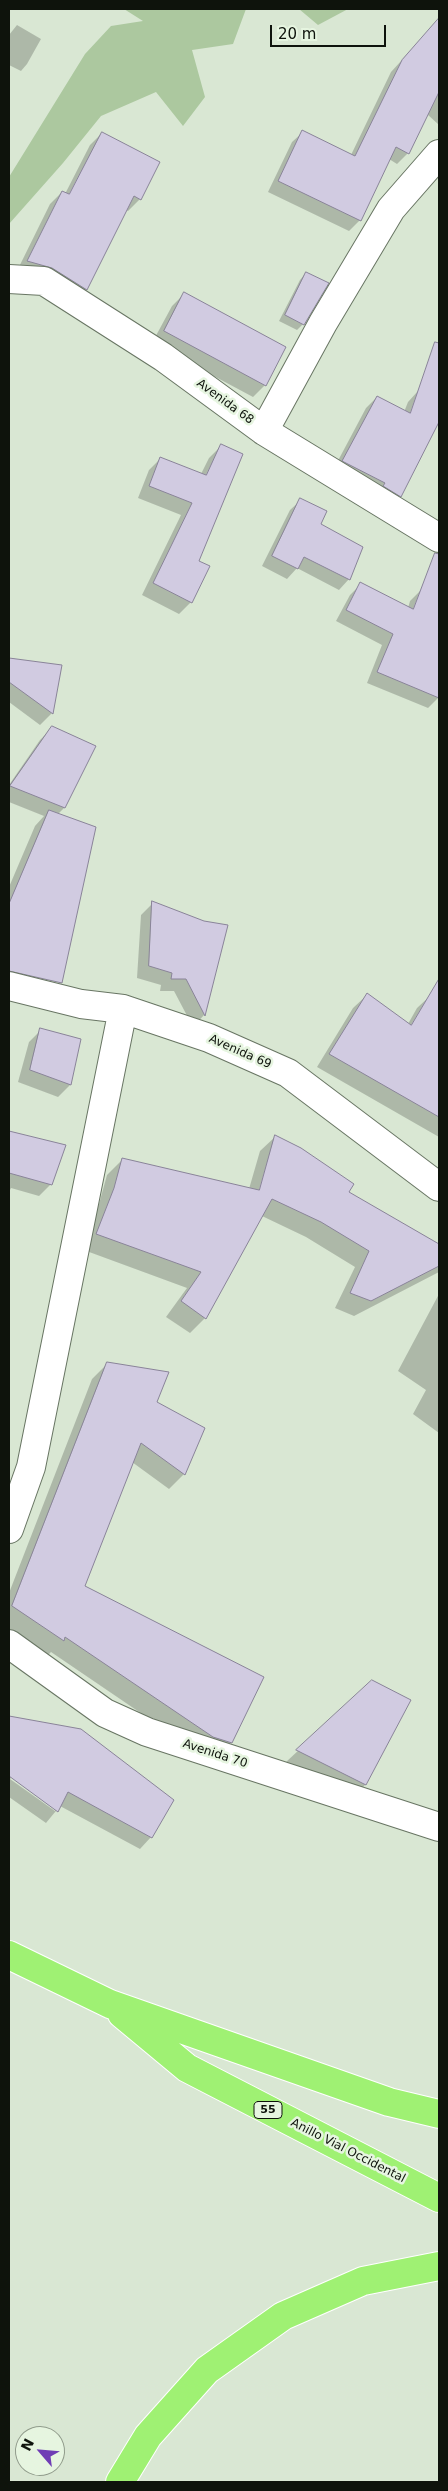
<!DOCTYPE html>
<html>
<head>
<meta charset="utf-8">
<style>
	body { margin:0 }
	#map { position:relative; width:448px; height:2491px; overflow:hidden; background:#d9e7d3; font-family:"DejaVu Sans",sans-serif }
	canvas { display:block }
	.frame { position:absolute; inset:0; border:10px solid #0e130c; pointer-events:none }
	.north { position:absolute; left:15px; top:2426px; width:50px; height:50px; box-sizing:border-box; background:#e6f5e0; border:1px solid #909b8b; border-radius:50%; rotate:297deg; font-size:14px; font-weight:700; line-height:20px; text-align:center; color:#0e130c }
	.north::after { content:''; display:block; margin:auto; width:18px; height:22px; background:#6f3db5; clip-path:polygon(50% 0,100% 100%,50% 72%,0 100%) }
	.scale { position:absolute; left:270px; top:25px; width:116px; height:22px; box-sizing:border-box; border:2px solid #0e130c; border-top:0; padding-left:6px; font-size:15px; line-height:18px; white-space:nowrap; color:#0e130c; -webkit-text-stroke:4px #e6f5e0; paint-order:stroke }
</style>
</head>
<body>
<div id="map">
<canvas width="448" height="2491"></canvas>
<div class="frame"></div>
<div class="north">N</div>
<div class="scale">20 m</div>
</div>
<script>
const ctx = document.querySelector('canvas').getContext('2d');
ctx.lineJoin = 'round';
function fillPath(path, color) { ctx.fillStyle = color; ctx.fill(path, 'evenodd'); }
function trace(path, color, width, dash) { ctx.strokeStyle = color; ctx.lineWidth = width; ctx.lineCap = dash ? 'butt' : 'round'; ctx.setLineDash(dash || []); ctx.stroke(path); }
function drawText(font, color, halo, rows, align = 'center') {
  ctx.font = font + ' "DejaVu Sans",sans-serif'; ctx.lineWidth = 5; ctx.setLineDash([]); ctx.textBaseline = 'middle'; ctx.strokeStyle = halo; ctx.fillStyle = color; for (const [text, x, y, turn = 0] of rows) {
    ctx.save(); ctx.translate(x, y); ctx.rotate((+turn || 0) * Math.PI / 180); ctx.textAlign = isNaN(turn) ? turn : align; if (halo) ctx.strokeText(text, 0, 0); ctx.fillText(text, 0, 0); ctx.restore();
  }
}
const green = new Path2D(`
	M124 9H246L233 44 192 50 205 97 183 126 156 92 101 116 63 163 9 224V177L85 54 111 26 143 21Z
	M299 9H348L318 25Z`);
const shadow = new Path2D(`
	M17 25 41 39 27 64 21 71 9 65V35Z
	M433 26 439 32V125L427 114 408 153 397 164 389 159 360 220 349 231 268 192 292 142 303 132 351 155 391 72Z
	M102 133 140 199 128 211 126 210 86 289 74 301 16 273 50 204 62 192 65 194 90 145Z
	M306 273 303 324 297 330 279 321 300 280Z
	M184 294 265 385 253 397 152 343 172 306Z
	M418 391 439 401V419L400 496 389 507 332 472 366 408 377 397 404 412 408 402Z
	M221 446 191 602 179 614 142 595 181 515 138 498 149 470 161 458 201 474 209 458Z
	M301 500 319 524 349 579 339 590 297 568 287 579 262 566 290 510Z
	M361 584 408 608 410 601 421 590 439 592V697L428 708 367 683 382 645 336 621 350 595Z
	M9 659 61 666 52 713 40 725 9 702Z
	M52 728 64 808 57 815 77 822 9 967V887L35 826 44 816 9 802V785L40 740Z
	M153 903 203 922 227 926 204 1015 193 1027 174 991H160L161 985 137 978 141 915Z
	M367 995 408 1024 417 1008 431 995 439 1000V1137L317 1067 353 1008Z
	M41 1030 80 1040 70 1085 58 1097 18 1082 29 1042Z
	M9 1133 65 1146 51 1184 39 1196 11 1188 9 1192Z
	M276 1136 347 1193 439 1245V1272L354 1316 335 1308 355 1267 306 1237 262 1216 205 1318 190 1333 166 1317 187 1288 81 1249 99 1204 107 1175 123 1159 249 1189 260 1151Z
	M439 1294V1433L413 1414 426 1390 398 1371Z
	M107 1364 155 1402 184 1474 169 1489 132 1462 83 1587 231 1742 216 1757 198 1752 51 1652 48 1655 23 1638 9 1650V1593L92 1379Z
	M372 1682 409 1701 365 1785 353 1797 286 1762Z
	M9 1717 81 1730 151 1837 140 1849 60 1806 46 1823 9 1797ZM12 1777 55 1808V1811L10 1779Z`);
const building = new Path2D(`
	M439 18V92L409 154 396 147 361 221 278 181 302 130 355 156 402 60Z
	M102 132 160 162 141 200 134 196 87 290 52 268 27 261 62 191 69 194Z
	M306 272 329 283 304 325 285 315Z
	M184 292 286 347 266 386 164 331Z
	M435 342 439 343V422L401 497 383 486 385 483 342 461 377 396 410 413Z
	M221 444 243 454 199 561 210 566 192 603 153 583 192 503 149 486 160 457 206 475Z
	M300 498 327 511 321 524 363 547 350 580 304 557 298 569 272 556Z
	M435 553 439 554V698L377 672 393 634 346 610 360 582 413 609Z
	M9 658 62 665 53 714 9 682Z
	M52 726 96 746 65 808 10 786Z
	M49 810 96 827 62 983 9 971V904Z
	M152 901 204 921 228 925 205 1016 186 979H171L172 973 149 966Z
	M439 979V1117L329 1054 367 993 411 1025Z
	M40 1028 81 1039 71 1085 30 1070Z
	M9 1131 66 1145 52 1185 9 1173Z
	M275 1135 301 1148 354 1184 349 1192 439 1244V1266L371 1301 350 1293 369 1251 321 1222 272 1199 206 1319 181 1301 201 1272 96 1234 114 1188 122 1158 259 1190Z
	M107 1362 169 1372 157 1402 205 1428 185 1475 141 1443 85 1586 264 1677 232 1743 213 1737 65 1637 64 1641 12 1606Z
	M372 1680 411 1700 366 1785 296 1750Z
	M9 1716 81 1729 174 1800 152 1838 68 1792 58 1812 9 1776Z`);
const minor = new Path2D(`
	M9 279 44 281 163 357 264 431 439 538
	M264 431 323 323 391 209 439 154
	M9 986 81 1004 123 1009 209 1038 288 1073 439 1187
	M9 1529 31 1467 123 1009
	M9 1644 105 1713 147 1732 439 1827`);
const highway = new Path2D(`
	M9 1955 110 2004 389 2102 439 2114
	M122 2014 187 2068 439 2198
	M120 2482 148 2436 207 2370 283 2316 363 2281 439 2266`);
const shields = [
	[268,2110,28]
];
const shieldNames = [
	["55",268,2110]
];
const streetNames = [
	["Avenida 68",225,402,36],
	["Avenida 69",240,1052,24],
	["Avenida 70",215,1754,18],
	["Anillo Vial Occidental",348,2151,27]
];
fillPath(green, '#acc89f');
fillPath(shadow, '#0003');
fillPath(building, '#d1cbe1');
trace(building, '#898398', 1);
trace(minor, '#687563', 30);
trace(highway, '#fff', 30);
trace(minor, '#fff', 28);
trace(highway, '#9ff173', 28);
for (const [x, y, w] of shields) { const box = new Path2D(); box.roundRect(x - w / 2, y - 8.5, w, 17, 4); ctx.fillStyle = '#e6f5e0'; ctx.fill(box); trace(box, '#0e130c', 1); }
drawText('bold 11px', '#0e130c', null, shieldNames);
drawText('12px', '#0e130c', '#e6f5e0', streetNames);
</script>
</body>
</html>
